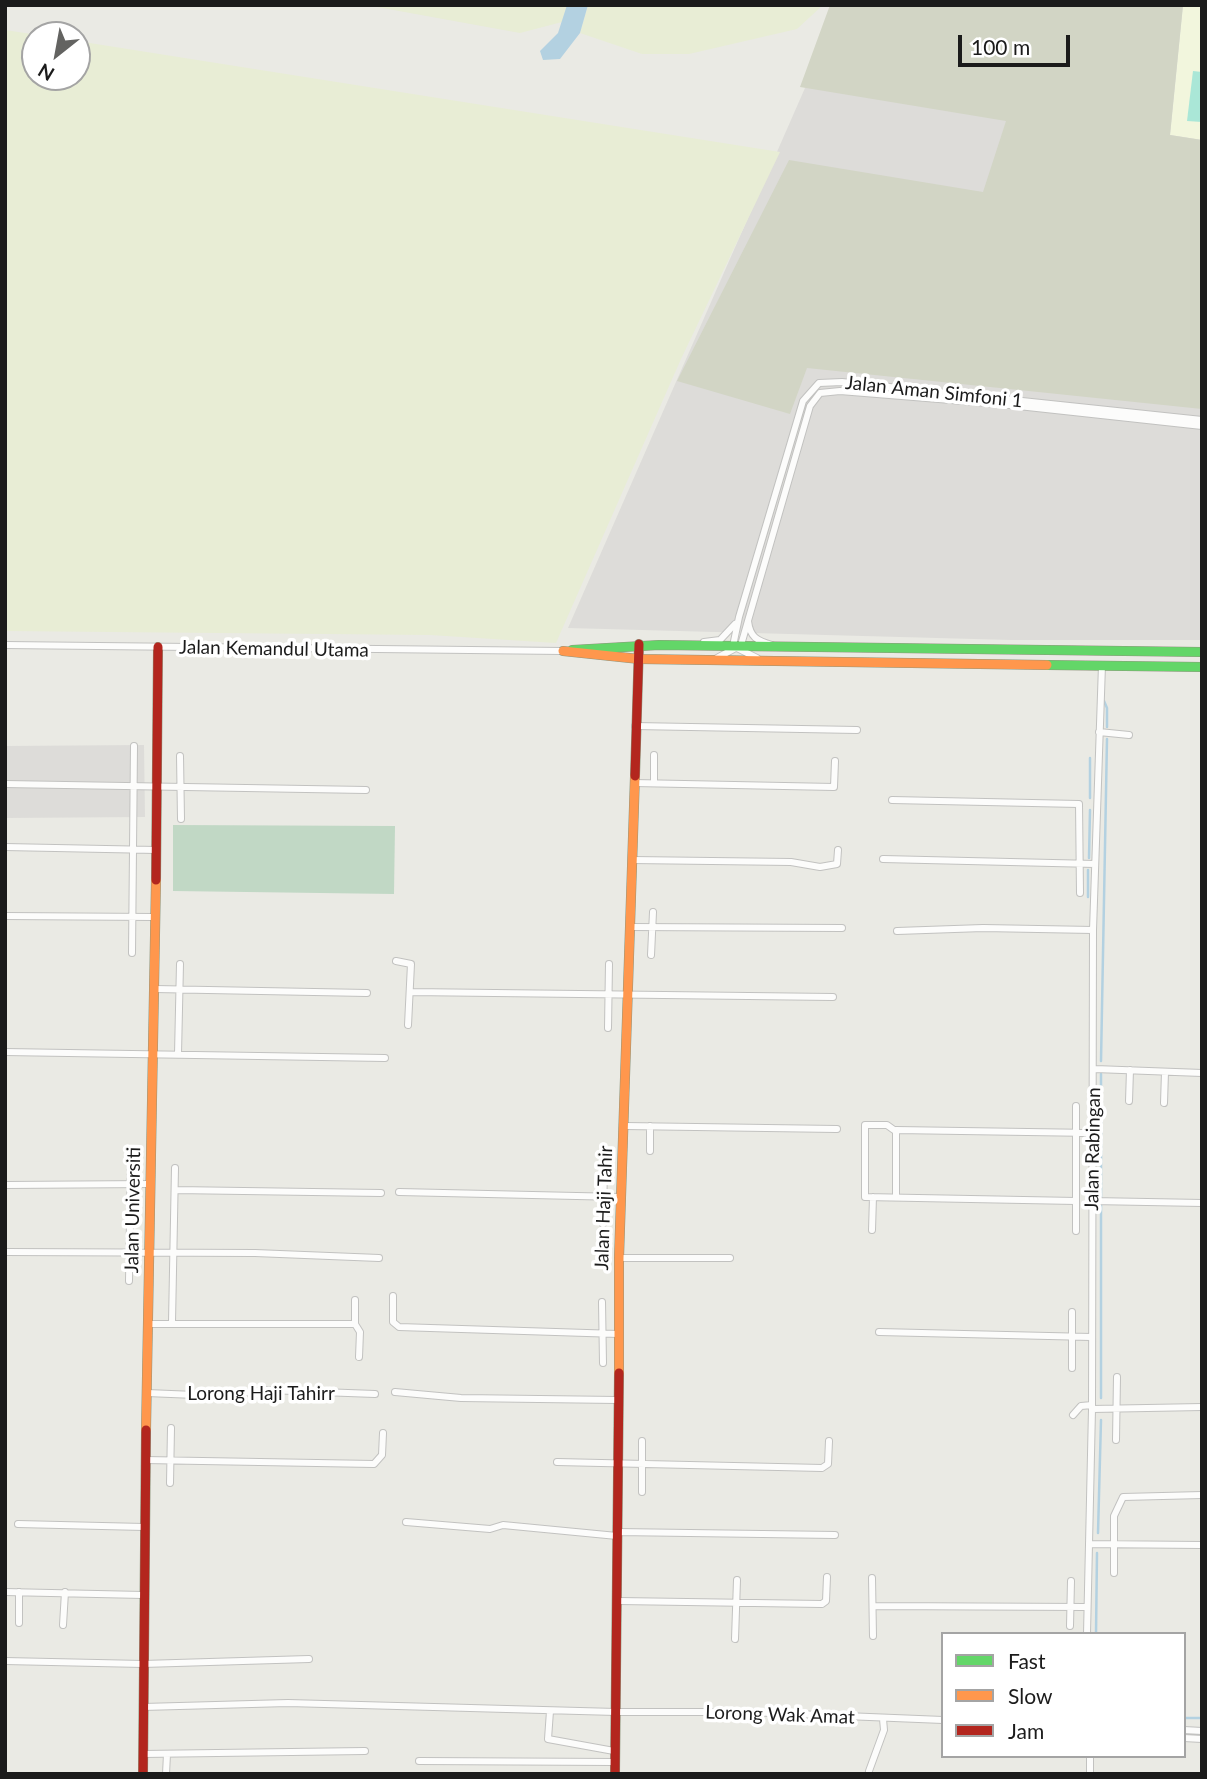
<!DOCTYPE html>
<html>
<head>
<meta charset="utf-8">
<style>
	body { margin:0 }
	#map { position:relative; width:1207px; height:1779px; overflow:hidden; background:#eaeae4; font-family:Lato,sans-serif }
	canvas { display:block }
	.frame { position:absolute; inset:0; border:7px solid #1b1b1b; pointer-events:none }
	.legend { position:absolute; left:941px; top:1632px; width:245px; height:126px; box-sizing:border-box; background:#fff; border:2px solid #a4a4a4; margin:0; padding:9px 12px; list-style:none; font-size:21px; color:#1b1b1b }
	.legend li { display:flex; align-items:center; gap:14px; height:35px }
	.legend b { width:35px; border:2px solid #a4a4a4 }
	.north { position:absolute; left:21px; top:21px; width:70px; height:70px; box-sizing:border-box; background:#fff; border:2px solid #a4a4a4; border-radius:50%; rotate:211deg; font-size:19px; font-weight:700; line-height:28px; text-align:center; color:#1b1b1b }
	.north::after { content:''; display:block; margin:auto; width:24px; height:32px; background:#636361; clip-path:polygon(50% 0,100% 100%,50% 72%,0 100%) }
	.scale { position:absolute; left:958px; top:35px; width:112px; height:32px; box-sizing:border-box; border:4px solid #1b1b1b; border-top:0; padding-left:9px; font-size:21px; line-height:24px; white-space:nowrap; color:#1b1b1b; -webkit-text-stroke:5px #fff; paint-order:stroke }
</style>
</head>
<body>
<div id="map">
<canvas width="1207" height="1779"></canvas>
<div class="frame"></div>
<ul class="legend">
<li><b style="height:9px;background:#63d668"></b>Fast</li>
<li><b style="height:9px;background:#ff974d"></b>Slow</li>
<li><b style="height:9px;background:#b3261e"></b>Jam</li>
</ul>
<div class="north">N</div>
<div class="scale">100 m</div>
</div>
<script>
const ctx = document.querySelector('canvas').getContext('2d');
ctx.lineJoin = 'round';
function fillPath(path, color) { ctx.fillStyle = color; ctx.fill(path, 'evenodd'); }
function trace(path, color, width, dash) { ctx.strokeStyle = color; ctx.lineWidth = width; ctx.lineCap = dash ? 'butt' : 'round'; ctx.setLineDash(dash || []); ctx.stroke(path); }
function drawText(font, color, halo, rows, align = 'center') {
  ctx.font = font + ' Lato,sans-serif'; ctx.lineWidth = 7; ctx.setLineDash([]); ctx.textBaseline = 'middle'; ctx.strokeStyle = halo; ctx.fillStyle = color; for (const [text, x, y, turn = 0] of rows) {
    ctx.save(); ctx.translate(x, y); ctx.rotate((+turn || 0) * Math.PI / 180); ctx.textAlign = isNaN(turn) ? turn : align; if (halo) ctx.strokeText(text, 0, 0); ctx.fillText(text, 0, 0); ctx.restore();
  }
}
const residential = new Path2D(`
	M833 5H1202V640H1011L568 628 805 88Z
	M144 745 145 817 5 818V746Z`);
const education = new Path2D(`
	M1183 5H1202V140L1170 135Z`);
const construction = new Path2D(`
	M830 5H1183L1170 135 1202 140V409L807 368 790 414 677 381 789 160 983 192 1006 121 800 87Z`);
const farmland = new Path2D(`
	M366 5H567L562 22 520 33Z
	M588 5H823L797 29 689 54H642L580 33Z
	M5 30 38 35H35V77H77V41L780 152 681 359 556 643 430 635 5 631Z`);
const cemetery = new Path2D(`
	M173 825 395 826 394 894 173 891Z`);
const pitch = new Path2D(`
	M1193 71 1202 72V122L1187 121Z`);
const water = new Path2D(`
	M567 5H588L580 33 560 59 543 60 540 51 558 33Z`);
const stream = new Path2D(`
	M1104 701 1107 708V727
	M1090 798V758
	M1089 858 1090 810
	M1088 897V870
	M1101 1061 1107 739
	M1101 1398V1074
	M1098 1533 1101 1420
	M1096 1634 1097 1553
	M1184 1718H1202`);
const street = new Path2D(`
	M748 621C750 637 757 641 772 645
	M704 642 720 640 735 624
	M5 645 563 651
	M717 658 741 645 810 406 820 393 840 391 1000 404 1202 426
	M757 658 733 646 739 617 803 401 819 383 842 382 1202 420
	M635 726 857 730
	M1099 732 1129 735
	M180 756 181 819
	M634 783 834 787 835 761
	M654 783V755
	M5 784 366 790
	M892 800 1079 804 1080 893
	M5 847 156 850
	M883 859 1095 864
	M632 860 791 862 820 867 837 864 838 850
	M5 916 154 917
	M630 927 842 928
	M897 931 983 928 1093 930
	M132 953 134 746
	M651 955 653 912
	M396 961 411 964 408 1025
	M155 989 367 993
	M410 992 833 997
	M608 1028 609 964
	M5 1052 385 1058
	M178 1054 180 964
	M1095 1069 1202 1073
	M1129 1101 1130 1070
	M1164 1103 1165 1072
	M1076 1106V1231
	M625 1126 837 1129
	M894 1130 887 1125H865V1197L1076 1201
	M650 1151V1126
	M5 1185 150 1184
	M175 1190 381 1193
	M399 1192 621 1197
	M896 1197V1130L1093 1133
	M1092 1201 1202 1203
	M603 1224 604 1165
	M872 1230 873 1197
	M5 1252 255 1253 379 1258
	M619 1258H730
	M129 1281 131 1157
	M393 1296V1322L399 1327 618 1334
	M602 1302 603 1363
	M1072 1312V1368
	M172 1322 175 1168
	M148 1324H355L360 1332 359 1357
	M355 1324V1300
	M879 1332 1091 1337
	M395 1392 461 1398 617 1400
	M147 1393 219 1396 267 1390 375 1394
	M1092 1409 1202 1407
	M1073 1415 1081 1406 1092 1405
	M1116 1440 1117 1377
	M642 1441V1492
	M145 1460 374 1464 382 1455 383 1433
	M557 1462 822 1468 828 1464 829 1441
	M170 1483 171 1428
	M406 1522 490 1529 503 1525 617 1536
	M18 1524 144 1527
	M617 1532 835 1535
	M1089 1544 1202 1545
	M1114 1573V1516L1123 1497 1202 1495
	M872 1578 873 1636
	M5 1592 143 1595
	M19 1592V1623
	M619 1601 822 1604 826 1601 827 1577
	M874 1606 1085 1607
	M63 1625 65 1592
	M1070 1626 1071 1581
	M1087 1634 1092 1409 1093 930 1102 665
	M735 1639 737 1580
	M5 1661 143 1664 309 1659
	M143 1707 288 1703 616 1712H747L943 1720
	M550 1711 548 1739 614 1751
	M1184 1730 1202 1731
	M1184 1738 1202 1739
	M143 1754 365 1751
	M1090 1756V1774
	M419 1761 615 1762
	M869 1771 884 1730 883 1719
	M166 1774 167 1754`);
const fast = new Path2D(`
	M572 650 659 645 1202 652
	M1047 665 1202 667`);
const slow = new Path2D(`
	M563 651 639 659 1047 665
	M619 1373V1258L635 776
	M146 1430 156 880`);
const jam = new Path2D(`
	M635 776 639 644
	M156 880 158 647
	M143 1774 146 1430
	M615 1774 619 1373`);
const streetNames = [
	["Jalan Aman Simfoni 1",934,392,6],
	["Jalan Kemandul Utama",274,649,1],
	["Jalan Rabingan",1093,1149,-89],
	["Jalan Haji Tahir",604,1208,-88],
	["Jalan Universiti",133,1210,-89],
	["Lorong Haji Tahirr",261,1394],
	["Lorong Wak Amat",780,1715,2]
];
fillPath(residential, '#dddcd9');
fillPath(education, '#f2f6dd');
fillPath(construction, '#d2d5c5');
fillPath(farmland, '#e8edd5');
fillPath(cemetery, '#c1d8c5');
fillPath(pitch, '#aae7d7');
fillPath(water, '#b3d1e1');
trace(stream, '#b3d1e1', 2.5);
trace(street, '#c2c2c0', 8);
trace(fast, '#8f957c', 10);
trace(slow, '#8f957c', 10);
trace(jam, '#8f957c', 10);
trace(street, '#fcfcfb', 6);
trace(fast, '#63d668', 9);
trace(slow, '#ff974d', 9);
trace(jam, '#b3261e', 9);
drawText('19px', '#1b1b1b', '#fff', streetNames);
</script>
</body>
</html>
